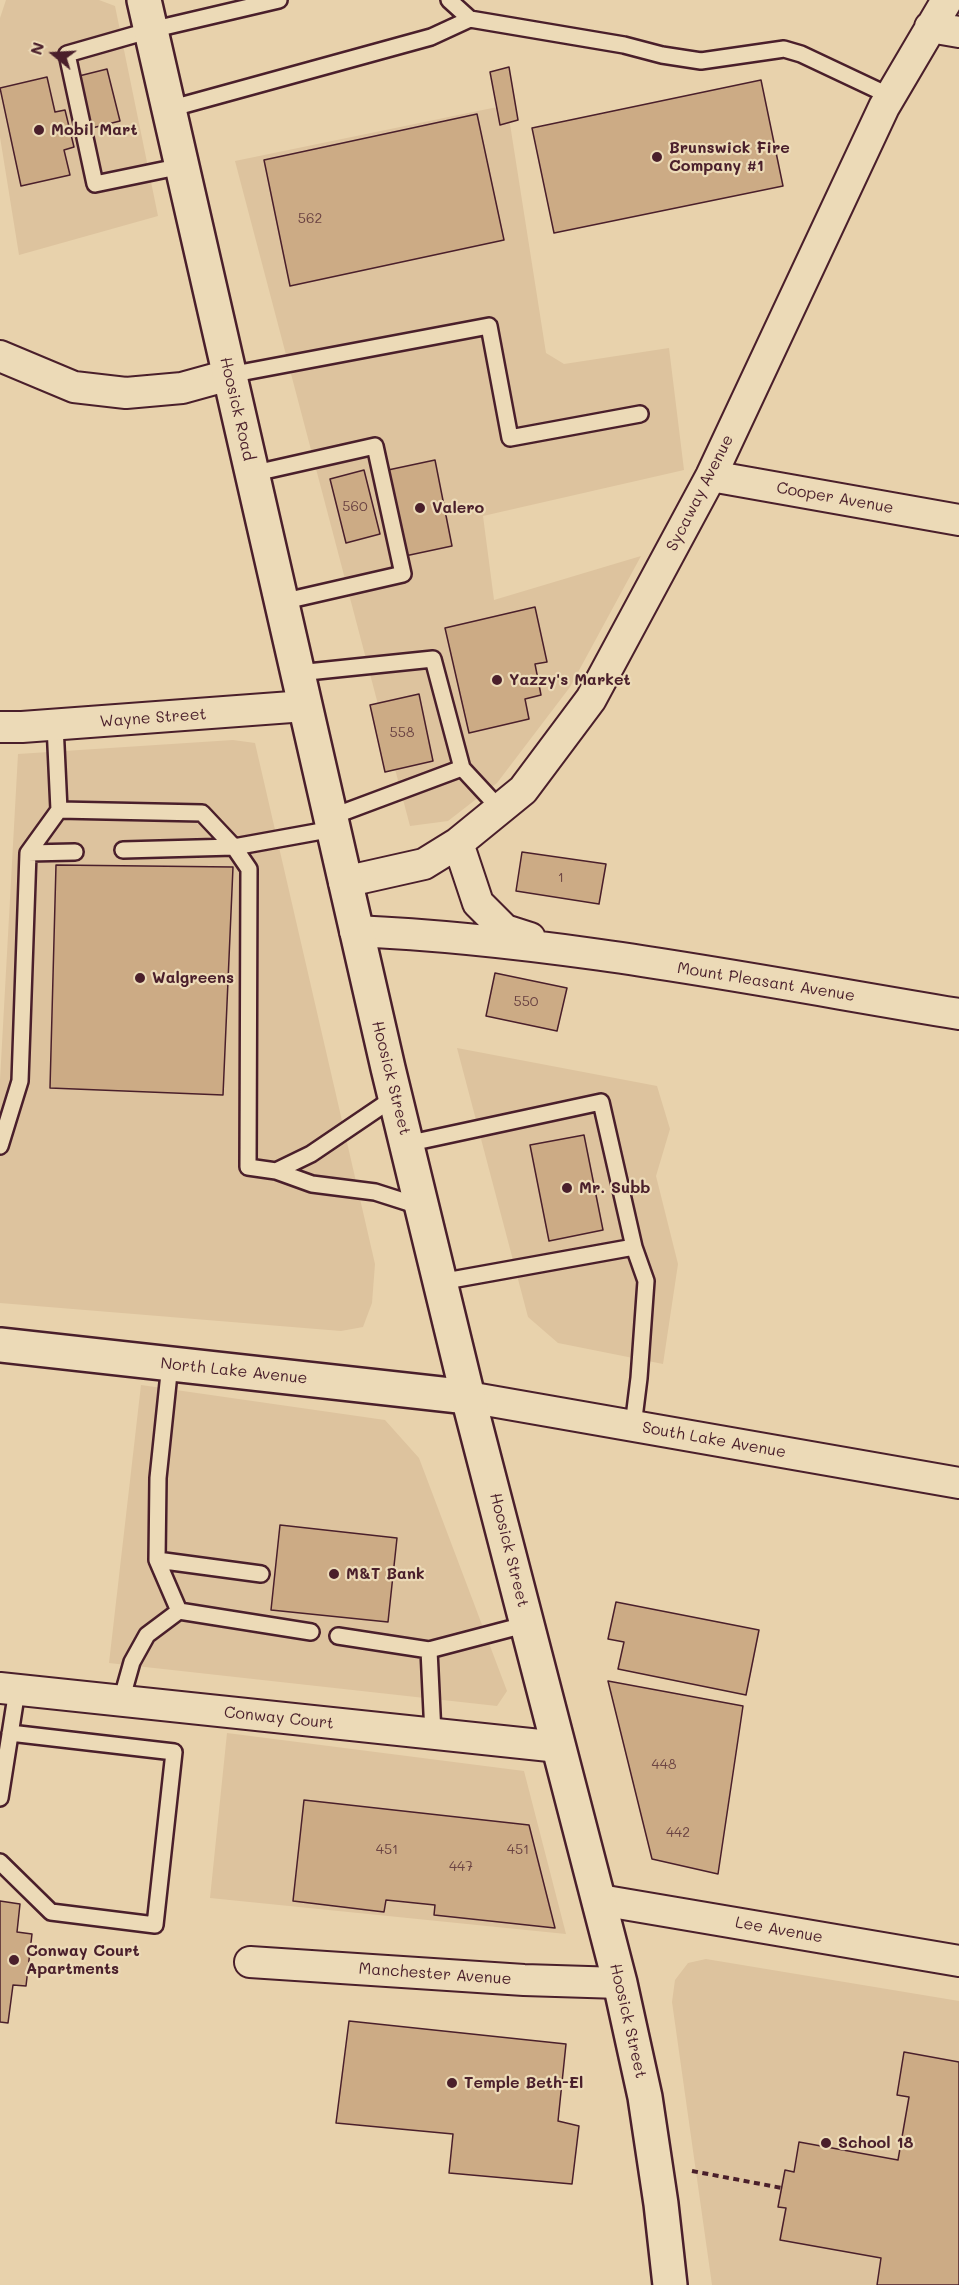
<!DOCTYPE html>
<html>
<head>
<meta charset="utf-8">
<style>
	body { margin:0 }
	#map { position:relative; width:959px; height:2285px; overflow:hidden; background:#e8d2ac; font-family:Mali,sans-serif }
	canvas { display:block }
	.north { position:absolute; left:24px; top:24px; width:60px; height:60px; -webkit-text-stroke:4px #ecdab7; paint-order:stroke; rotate:288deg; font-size:16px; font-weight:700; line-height:24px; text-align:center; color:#4a1f2b }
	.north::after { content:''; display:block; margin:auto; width:21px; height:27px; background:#4a1f2b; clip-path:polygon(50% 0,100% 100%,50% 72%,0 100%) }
</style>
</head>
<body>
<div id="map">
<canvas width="959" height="2285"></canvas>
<div class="north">N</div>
</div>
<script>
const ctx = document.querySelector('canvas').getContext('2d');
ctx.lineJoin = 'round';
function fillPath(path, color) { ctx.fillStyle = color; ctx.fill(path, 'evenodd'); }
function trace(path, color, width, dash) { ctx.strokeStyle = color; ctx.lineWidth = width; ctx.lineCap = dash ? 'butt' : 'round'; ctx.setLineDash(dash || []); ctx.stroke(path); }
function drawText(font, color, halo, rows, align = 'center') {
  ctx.font = font + ' Mali,sans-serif'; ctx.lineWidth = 4.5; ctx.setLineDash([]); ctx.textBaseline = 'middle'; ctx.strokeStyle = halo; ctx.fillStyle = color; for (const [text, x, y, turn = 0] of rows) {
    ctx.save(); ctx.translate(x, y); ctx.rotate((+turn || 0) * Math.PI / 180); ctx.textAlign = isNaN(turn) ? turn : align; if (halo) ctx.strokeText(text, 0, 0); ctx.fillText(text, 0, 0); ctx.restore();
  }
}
const built = new Path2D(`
	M6 0H99L115 6 158 216 19 255 0 137V18Z
	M507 105 546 353 564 364 669 348 684 470 483 516 494 600 641 556 570 687 497 783 448 821 410 826 235 161Z
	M233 740 255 743 375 1264 372 1303 363 1327 341 1331 0 1303V1080L18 754Z
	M457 1048 657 1086 670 1129 656 1176 678 1264 663 1364 558 1343 528 1317Z
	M141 1385 385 1420 419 1458 507 1691 497 1706 109 1663Z
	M227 1733 524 1771 566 1934 210 1898Z
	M706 1959 959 2001V2285H712L672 2002 675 1980 688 1963Z`);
const building = new Path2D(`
	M509 67 518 120 500 125 490 72Z
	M107 69 120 121 88 129 75 77Z
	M47 77 55 112 65 110 74 147 64 150 70 175 21 186 0 88Z
	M761 80 783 186 554 233 532 128Z
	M477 114 504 240 290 286 264 160Z
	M435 460 452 546 405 556 388 470Z
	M364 470 380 534 346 543 330 479Z
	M535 607 547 662 535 664 541 695 525 699 529 719 469 733 445 628Z
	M419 694 433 761 385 772 370 705Z
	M522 852 606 864 599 904 516 891Z
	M56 865 233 867 223 1095 50 1088Z
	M495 973 567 988 557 1031 486 1016Z
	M584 1135 603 1230 549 1241 530 1145Z
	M280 1525 397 1538 388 1622 271 1610Z
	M616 1602 759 1630 746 1695 618 1669 624 1642 608 1639Z
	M608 1681 743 1706 718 1874 652 1859Z
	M304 1800 529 1825 555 1928 434 1915 435 1905 386 1900 384 1912 293 1901Z
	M0 1901 20 1904 17 1932 32 1934 26 1986 13 1985 8 2023 0 2022Z
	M349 2021 566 2044 558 2121 579 2126 572 2184 449 2173 453 2134 336 2123Z
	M904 2052 959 2062V2285H877L881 2258 780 2240 786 2208 778 2207 785 2170 794 2172 799 2142 898 2160 909 2097 897 2095Z`);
const path = new Path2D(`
	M692 2171 782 2188`);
const service = new Path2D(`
	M470 19 624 45 662 55 701 61 784 49 801 54 890 96
	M169 109 431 37 470 19 449 0
	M182 166 95 184 67 54 151 30 279 0
	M229 375 489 326 510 438 640 414
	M251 474 375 446 403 574 281 602
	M298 673 433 659 462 768 331 817
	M462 768 500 809
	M59 810 202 813 234 847 333 829
	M123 850 234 847 249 869 248 1167 276 1171 312 1184 375 1192 422 1207
	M28 853 75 852
	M406 1144 601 1102 634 1247 440 1282
	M0 1146 20 1081 28 853 59 810 55 725
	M276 1171 311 1154 395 1097
	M633 1426 639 1378 646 1281 634 1247
	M157 1560 261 1574
	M179 1611 311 1632
	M338 1636 429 1650 528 1624
	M429 1650 433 1734
	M121 1701 132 1662 147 1635 179 1611 157 1560 158 1478 170 1364
	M0 1798 17 1690
	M0 1862 51 1912 155 1925 174 1752 10 1733`);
const minor = new Path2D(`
	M930 27 959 32
	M0 356 74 387 126 393 182 388 229 375
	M711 476 959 520
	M0 727H22L305 706
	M458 843 478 903 505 930 530 938
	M344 882 424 864 458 843 523 790 591 699 711 476 884 107 947 0
	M355 931C559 940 759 981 959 1014
	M468 1397 959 1483
	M0 1688 559 1747
	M600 1900 959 1961
	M250 1962 524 1980 620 1983`);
const tertiary = new Path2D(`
	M0 1345 468 1397`);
const trunk = new Path2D(`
	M144 0 388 1068 468 1397 620 1983 645 2097 661 2204 670 2285`);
const markers = [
	[39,130,6,"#4a1f2b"],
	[657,157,6,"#4a1f2b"],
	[420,508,6,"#4a1f2b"],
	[497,680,6,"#4a1f2b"],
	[140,978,6,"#4a1f2b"],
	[567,1188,6,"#4a1f2b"],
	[334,1574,6,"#4a1f2b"],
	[14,1960,6,"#4a1f2b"],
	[452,2083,6,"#4a1f2b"],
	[826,2143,6,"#4a1f2b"]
];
const numberNames = [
	["562",310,219],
	["560",355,507],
	["558",402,733],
	["1",561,878],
	["550",526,1002],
	["448",664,1765],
	["442",678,1833],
	["451",387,1850],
	["451",518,1850],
	["447",461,1867]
];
const poiNames = [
	["Mobil Mart",51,130],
	["Brunswick Fire",669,148],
	["Company #1",669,166],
	["Valero",432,508],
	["Yazzy's Market",509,680],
	["Walgreens",152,978],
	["Mr. Subb",579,1188],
	["M&T Bank",346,1574],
	["Conway Court",26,1951],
	["Apartments",26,1969],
	["Temple Beth-El",464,2083],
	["School 18",838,2143]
];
const streetNames = [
	["Hoosick Road",237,409,77],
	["Sycaway Avenue",700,493,-63],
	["Cooper Avenue",835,498,10],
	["Wayne Street",153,718,-4],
	["Mount Pleasant Avenue",766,982,9],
	["Hoosick Street",391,1078,76],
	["North Lake Avenue",234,1371,6],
	["South Lake Avenue",714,1440,10],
	["Hoosick Street",509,1550,76],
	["Conway Court",279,1718,6],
	["Lee Avenue",779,1930,10],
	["Manchester Avenue",435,1974,4],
	["Hoosick Street",628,2021,77]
];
fillPath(built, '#ddc39e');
fillPath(building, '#ccab85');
trace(building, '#4a1f2b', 1.5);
trace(service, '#4a1f2b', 20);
trace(minor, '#4a1f2b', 34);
trace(tertiary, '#4a1f2b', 38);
trace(trunk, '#4a1f2b', 38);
trace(path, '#4a1f2b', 4, [6, 4.5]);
trace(service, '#ecdab7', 15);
trace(minor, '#ecdab7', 30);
trace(tertiary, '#ecdab7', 33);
trace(trunk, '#ecdab7', 33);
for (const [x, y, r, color] of markers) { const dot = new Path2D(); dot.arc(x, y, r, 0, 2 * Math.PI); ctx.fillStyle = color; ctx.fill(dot); trace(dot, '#ecdab7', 2); }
drawText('14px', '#6a4242', null, numberNames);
drawText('bold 16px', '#4a1f2b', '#ecdab7', poiNames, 'left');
drawText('16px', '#4a1f2b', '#ecdab7', streetNames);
</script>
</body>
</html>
